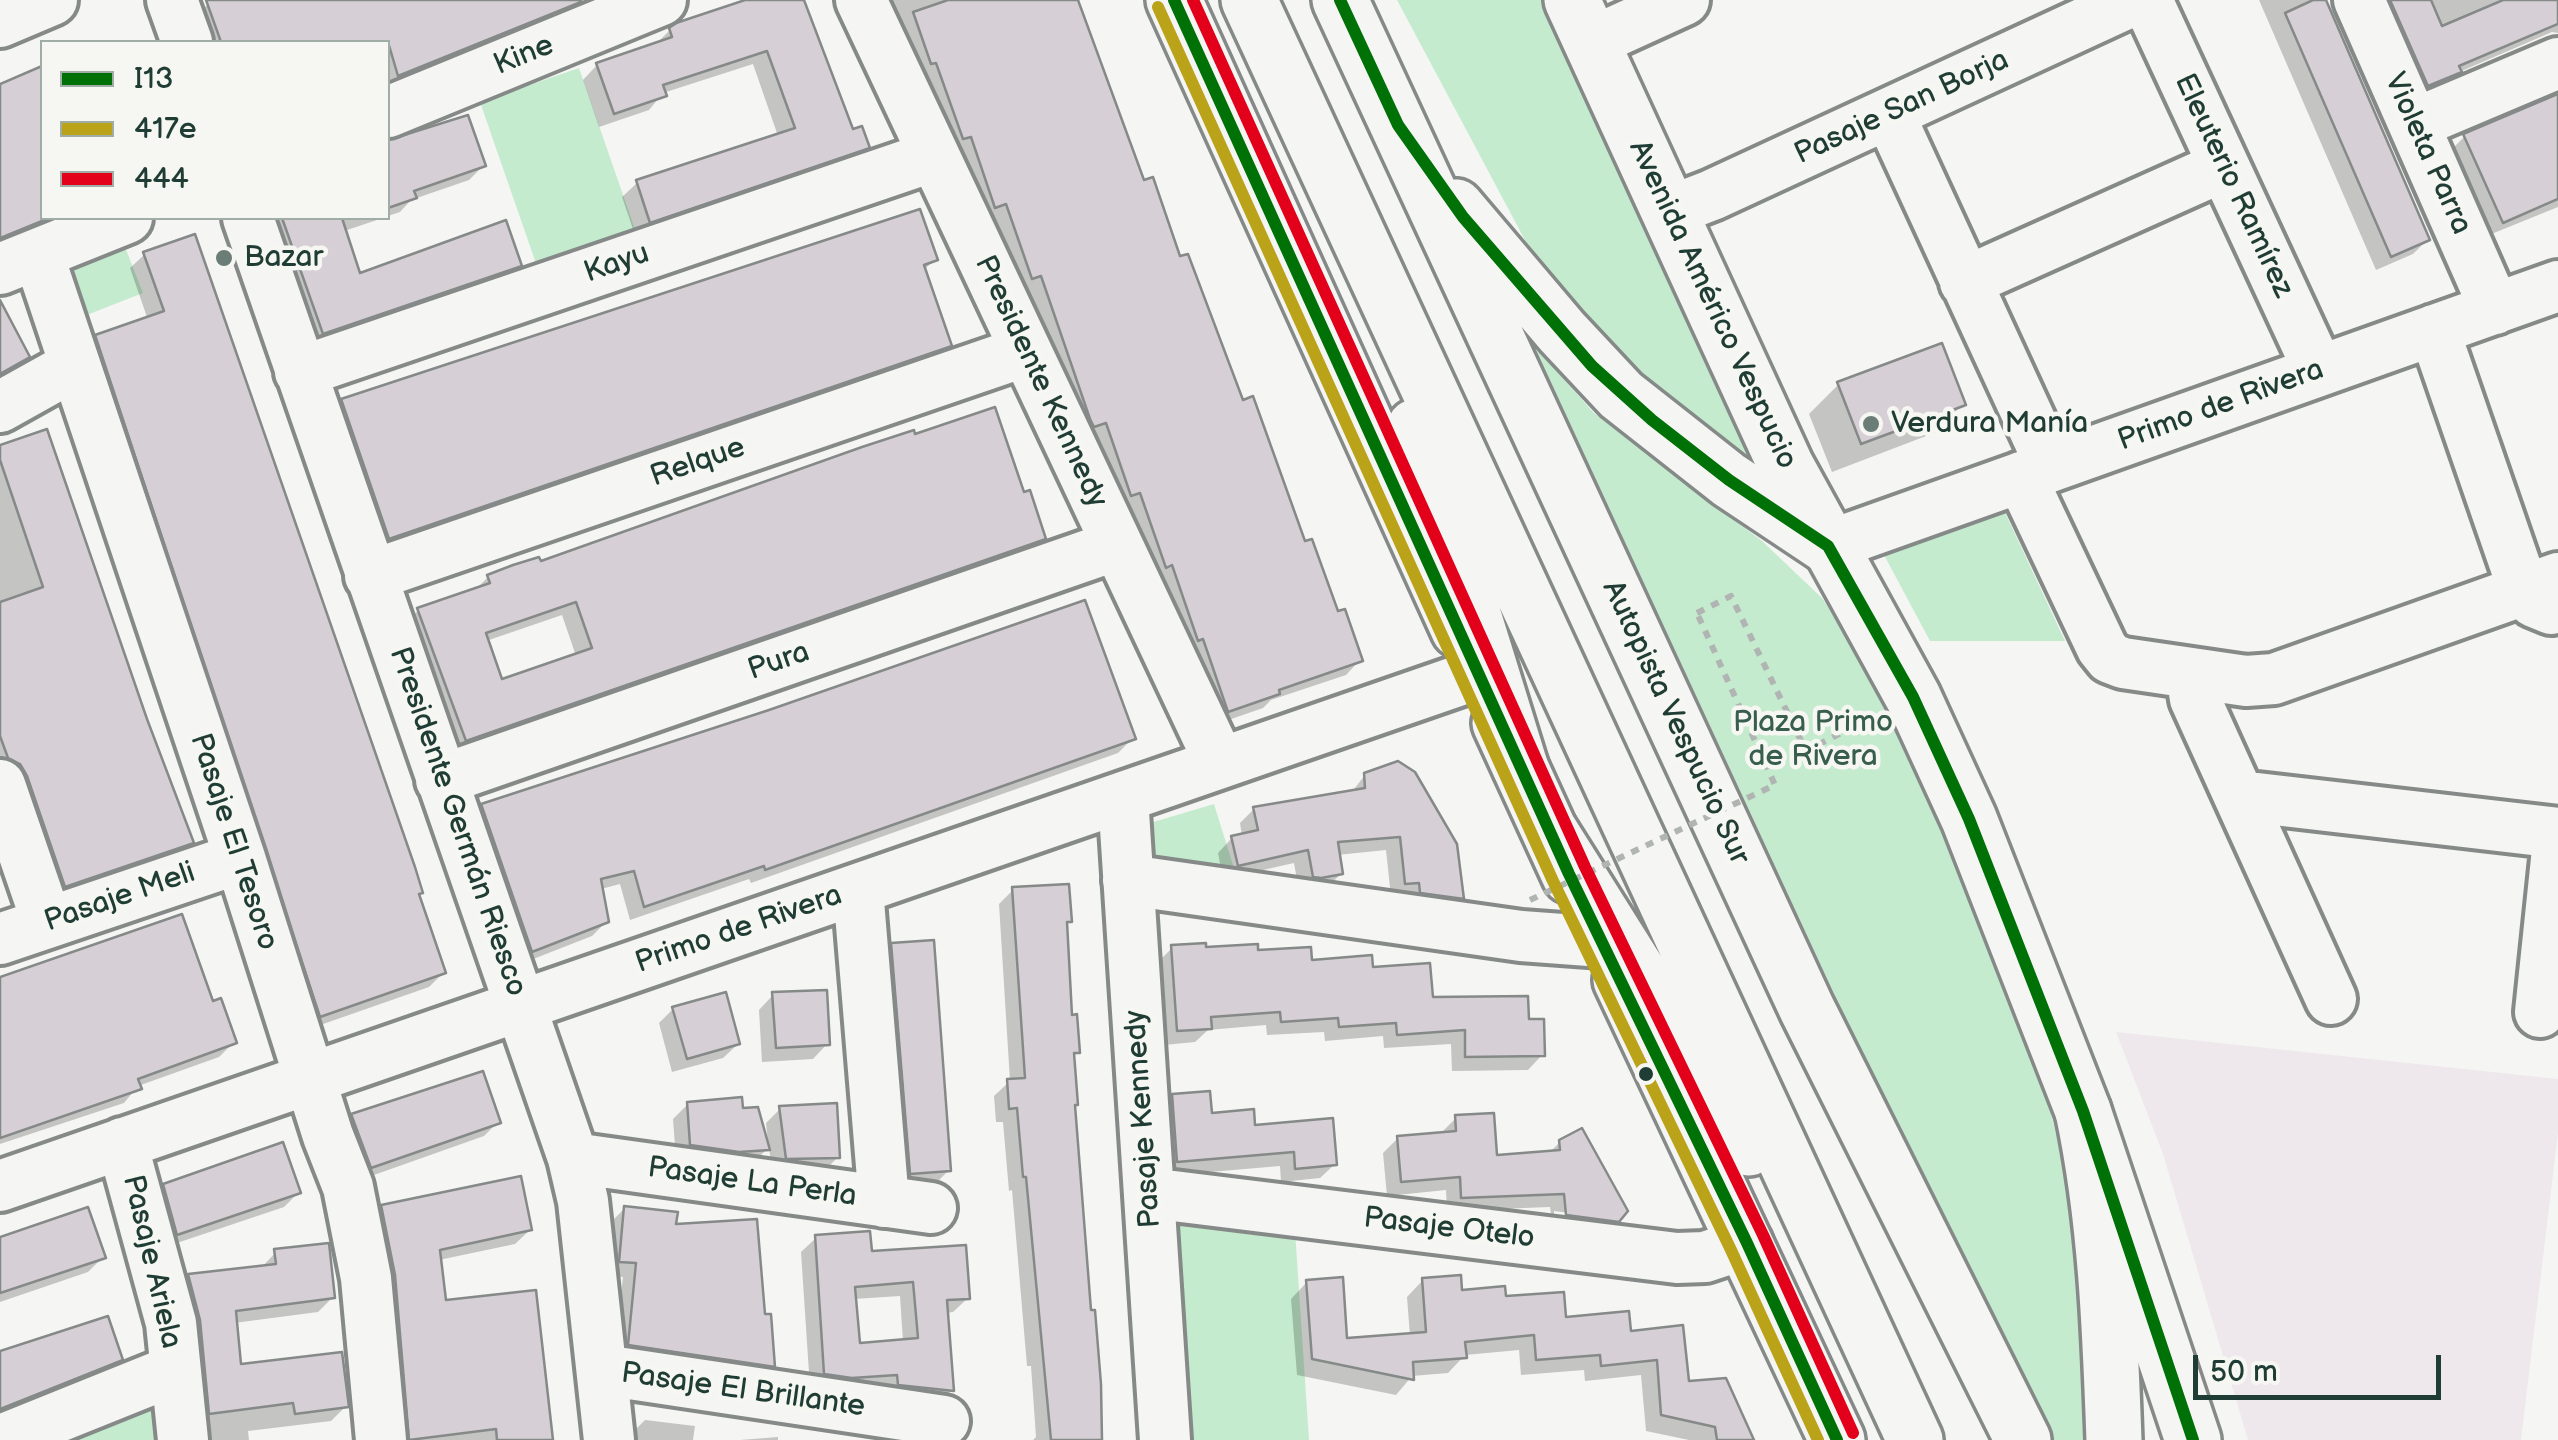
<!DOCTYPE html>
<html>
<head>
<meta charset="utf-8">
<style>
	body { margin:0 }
	#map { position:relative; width:2558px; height:1440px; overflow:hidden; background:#f5f5f3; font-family:"Balsamiq Sans",sans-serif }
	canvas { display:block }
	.legend { position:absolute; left:40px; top:40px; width:350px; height:180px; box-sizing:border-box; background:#f6f6f2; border:2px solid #a0aca6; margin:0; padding:12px 18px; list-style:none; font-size:30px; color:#1f3d34 }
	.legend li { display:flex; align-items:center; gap:20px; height:50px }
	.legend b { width:50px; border:2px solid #a0aca6 }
	.scale { position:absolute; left:2193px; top:1355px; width:248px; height:45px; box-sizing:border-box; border:5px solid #1f3d34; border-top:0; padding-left:12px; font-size:30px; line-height:35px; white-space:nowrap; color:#1f3d34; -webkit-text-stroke:8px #f6f6f2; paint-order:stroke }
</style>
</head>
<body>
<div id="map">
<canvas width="2558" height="1440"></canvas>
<ul class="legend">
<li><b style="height:12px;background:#007106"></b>I13</li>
<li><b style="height:12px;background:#baa219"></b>417e</li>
<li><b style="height:12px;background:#e2001a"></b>444</li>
</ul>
<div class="scale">50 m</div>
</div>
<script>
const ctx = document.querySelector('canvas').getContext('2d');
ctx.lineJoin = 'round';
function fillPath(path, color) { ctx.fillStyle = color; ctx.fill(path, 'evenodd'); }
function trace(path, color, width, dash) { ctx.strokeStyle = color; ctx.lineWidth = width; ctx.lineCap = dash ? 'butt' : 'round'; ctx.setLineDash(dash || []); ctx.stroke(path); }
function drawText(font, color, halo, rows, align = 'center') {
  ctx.font = font + ' "Balsamiq Sans",sans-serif'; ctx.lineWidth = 9; ctx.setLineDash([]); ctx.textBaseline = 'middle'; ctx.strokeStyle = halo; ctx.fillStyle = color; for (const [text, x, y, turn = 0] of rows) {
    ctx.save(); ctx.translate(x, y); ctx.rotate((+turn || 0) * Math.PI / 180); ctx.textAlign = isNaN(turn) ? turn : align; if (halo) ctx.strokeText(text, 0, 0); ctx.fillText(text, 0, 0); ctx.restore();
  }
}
const built = new Path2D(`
	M2116 1032 2558 1079V1133L2521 1440H2248L2163 1154Z`);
const green = new Path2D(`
	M1397 0H1545L1795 521 1703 443 1571 305 1526 242Z
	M579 68 639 241 540 275 480 102Z
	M125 247 143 293 79 318 61 271Z
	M1534 346 1594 413 1762 541 1822 598 1887 691 1995 942 2043 1082 2069 1186 2080 1260 2090 1440H2041Z
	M2002 506 2065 641H1930L1883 553Z
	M1214 804 1237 878 1157 868 1150 823Z
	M1169 1214 1295 1231 1309 1440H1185Z
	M163 1389 170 1440H32Z`);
const shadow = new Path2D(`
	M221 0H595L388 87V42H202L194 19 208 4Z
	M752 0H802L851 132 867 147 852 162 635 235 622 197 637 183 778 136 753 64 663 93 649 110 599 127 583 80 597 65 655 45 670 30Z
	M879 0H1065L1142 183 1304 544 1360 660 1346 675 1271 700 1263 708 1214 725 1079 440 1026 289 1017 292 992 217 981 221Z
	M2259 0H2324L2428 239 2413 254 2376 270Z
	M2370 0H2558V33L2552 32 2457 73 2445 86 2414 99Z
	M42 70V218H63L0 246V86Z
	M2558 97V207L2489 235 2451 150 2465 136Z
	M406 146 483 166 469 180 411 200 400 212 388 216V153Z
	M263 218H383L344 231 359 276 519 265 504 280 309 347Z
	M145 254 417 896 443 973 429 987 306 1030 82 352 97 337 148 320 130 268Z
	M935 259 923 271 949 345 934 360 375 552 328 416 343 401Z
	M0 319 27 357 0 379Z
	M1839 384 1963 404 1934 433 1832 472 1809 414Z
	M0 448 144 720 192 842 177 857 51 900 0 775Z
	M1022 496 1044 538 1029 553 451 754 404 624 419 610 474 591 488 577 539 565ZM562 615 576 656 501 682 486 641Z
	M1133 738 1118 753 751 883 749 879 630 920 620 884 601 889 607 921 592 936 518 965 468 821 483 807Z
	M1365 775 1461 898 1447 912 1391 897 1386 850 1337 855 1341 874 1326 888 1299 891 1294 863 1223 879 1218 853 1232 838 1242 836 1240 823 1254 809 1351 793Z
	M1013 890 1070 921 1065 926 1070 1017 1078 1052 1072 1058V1107L1100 1440H1033L1036 1437 1031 1366H1027L1012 1190 1009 1191 1003 1122H996L994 1096 1010 1081 999 904Z
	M892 946 949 1170 934 1185 897 1187 878 960Z
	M1172 948 1256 953 1371 970 1430 999 1526 1021 1542 1055 1528 1070 1452 1071 1451 1044 1384 1048 1383 1036 1325 1041 1324 1032 1267 1035 1266 1025 1208 1030 1195 1042 1164 1045 1158 962Z
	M0 980 211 1005 234 1042 219 1057 138 1086 124 1103 0 1144Z
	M773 995 827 1044 813 1059 762 1062 759 1010Z
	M673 1009 738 1044 723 1058 672 1072 659 1023Z
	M1173 1097 1210 1116 1253 1128 1335 1164 1320 1178 1281 1182 1280 1166 1163 1176 1158 1111Z
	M688 1104 741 1110 765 1143 768 1142 766 1123 781 1108 838 1157 823 1172H772L769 1147 753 1163 676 1159 673 1119Z
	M353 1116 498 1122 484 1136 357 1181 338 1131Z
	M1456 1118 1494 1158 1549 1153 1560 1142 1617 1220 1602 1235 1553 1229 1550 1207 1447 1211 1446 1190 1387 1196 1383 1153 1398 1138 1442 1132ZM1554 1211 1611 1218V1223L1554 1216Z
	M164 1186 299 1192 284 1207 162 1248 150 1201Z
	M382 1207 530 1230 515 1244 439 1260 444 1303 549 1440H395L367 1222Z
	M624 1209 673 1226 762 1317 772 1366 758 1380 614 1359 623 1277 605 1275 610 1223Z
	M816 1238 869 1253 968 1298 953 1312 946 1313 951 1390 937 1404 810 1388 801 1252ZM900 1296 903 1342 857 1346 854 1299Z
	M0 1240 103 1257 88 1272 0 1302Z
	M276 1252 333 1297 318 1312 234 1323 239 1367 346 1406 331 1421 248 1431 249 1440H197L174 1291 189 1277 261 1268Z
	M1423 1280 1459 1293 1504 1299 1564 1320 1628 1334 1687 1384 1743 1440H1689L1646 1431 1641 1375 1585 1381 1584 1370 1521 1375 1519 1350 1465 1355 1448 1373 1412 1376 1396 1395 1297 1375 1291 1299 1307 1282 1345 1341 1410 1336 1407 1297Z
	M0 1353 120 1359 105 1374 0 1416Z
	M645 1420 695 1426 693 1440H629L630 1435Z
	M778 1437V1440H740Z`);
const building = new Path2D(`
	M206 0H581V2L398 76 388 42H221Z
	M745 0H804L853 129 862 126 870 148 650 223 636 180 795 128 767 51 663 85 667 96 614 114 596 63 672 37 669 28 676 23Z
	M948 0H1078L1144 180 1153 177 1180 256 1188 254 1243 400 1253 396 1305 541 1312 539 1338 611 1345 609 1363 661 1279 690 1280 694 1228 712 1203 639 1198 641 1172 565 1166 568 1140 493 1131 496 1106 423 1094 427 1090 419 1041 276 1032 279 1006 204 995 208 971 137 963 139 936 63 931 64 913 12Z
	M2313 0H2326L2430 240 2391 257 2285 13Z
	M2390 0H2431L2442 26 2503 0H2558V24L2459 66 2462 72 2428 86Z
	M42 66V221L0 238V84Z
	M2558 94V199L2503 223 2463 134Z
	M468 115 486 166 414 191 417 198 388 208V140Z
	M920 209 938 260 924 265 952 346 389 539 341 399Z
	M282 218H342L360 273 506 220 522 266 323 334Z
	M195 234 415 867 423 893 419 894 446 973 320 1017 95 335 164 311 143 252Z
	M0 300 30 357 0 374Z
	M1942 343 1966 405 1861 444 1837 382Z
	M995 407 1024 492 1030 490 1046 539 466 741 417 608 490 583 487 575 513 565 539 557 541 561 862 447 914 430 915 434ZM576 602 592 648 502 679 486 633Z
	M47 429 147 719 194 843 65 887 27 776 20 764 8 758 0 736V602L43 587 0 460V445Z
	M1085 600 1136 739 765 870 764 866 644 907 634 871 601 879 609 922 532 952 481 804 769 710Z
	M1398 761 1415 772 1457 844 1464 899 1420 893 1419 883 1405 884 1400 837 1338 842 1343 874 1321 878 1313 877 1308 850 1238 866 1231 836 1258 830 1253 807 1365 788 1364 773Z
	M1069 884 1072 922H1067L1072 1015 1077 1014 1080 1053H1074L1078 1105H1075L1091 1310H1095L1101 1384 1102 1440H1051L1026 1177H1023L1017 1108 1009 1109 1007 1079 1025 1078 1012 887Z
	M182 914 213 1001 221 998 237 1043 138 1079 142 1089 0 1138V977Z
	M934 940 951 1171 910 1174 891 943Z
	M1206 943V947L1258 944V950L1311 947 1312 960 1372 955 1373 967 1430 963 1433 997 1528 996 1529 1019H1544L1545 1056 1465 1057V1030L1397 1035 1396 1023 1339 1027 1338 1018 1281 1022 1280 1012 1211 1017 1212 1029 1177 1031 1171 945Z
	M827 990 830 1045 776 1048 772 992Z
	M726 992 740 1044 687 1059 672 1007Z
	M483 1071 501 1123 371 1168 351 1114Z
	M1210 1091 1212 1113 1254 1109 1255 1125 1333 1118 1337 1165 1295 1169 1294 1152 1177 1162 1172 1094Z
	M742 1097 743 1108 758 1107 770 1150 739 1152 690 1145 687 1102Z
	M837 1103 840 1158 786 1159 779 1106Z
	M1494 1113 1497 1155 1560 1150 1559 1140 1582 1128 1628 1211 1619 1222 1566 1215 1564 1194 1461 1198 1460 1177 1401 1182 1397 1136 1456 1131 1455 1115Z
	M283 1142 301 1193 177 1235 163 1184Z
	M521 1176 532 1230 440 1250 446 1300 536 1290 553 1440H497L496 1429 409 1440 395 1275 381 1205Z
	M624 1206 678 1212 676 1224 757 1219 765 1314H771L775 1367 628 1345 636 1263 619 1262Z
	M88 1207 106 1258 0 1293V1237Z
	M870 1231 872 1251 966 1245 970 1299 947 1300 954 1391 898 1385 897 1375 852 1378 824 1374 815 1235ZM913 1282 918 1338 860 1343 855 1287Z
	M329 1243 335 1298 236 1311 241 1364 342 1352 349 1407 295 1414 293 1403 209 1414 200 1320 188 1274 276 1264 274 1249Z
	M1461 1275 1462 1290 1505 1286 1506 1296 1564 1292 1566 1317 1629 1311 1631 1331 1683 1325 1689 1381 1726 1378 1754 1440H1717L1715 1427 1661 1415 1657 1360 1601 1366 1600 1355 1536 1360 1534 1335 1465 1342 1467 1358 1413 1362 1414 1380 1312 1359 1306 1280 1343 1277 1347 1338 1426 1332 1422 1278Z
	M108 1316 123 1360 0 1409V1351Z`);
const path = new Path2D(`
	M1697 613 1731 596 1806 751 1876 715`);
const minor = new Path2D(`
	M172 0 187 42
	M861 0 1220 763
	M2147 0 2319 371
	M2359 0 2495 309
	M0 22 52 0
	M1592 42 1684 0
	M388 112 661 0
	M1889 114 2051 466
	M2414 124 2558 63
	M1668 212 1712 195 2134 0
	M248 218 573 1158 583 1201 609 1440
	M38 254 240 858 328 1136 348 1187 366 1278 381 1440
	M0 269 127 218
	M1965 282 2224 166
	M2434 330 2524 591 2534 602 2551 609
	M300 372 934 156
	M0 407 75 365
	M2021 477 2102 648 2110 658 2123 663 2246 681 2274 679 2558 578
	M1828 546 2558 286
	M370 576 1026 351
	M2191 674 2195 699 2331 999
	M441 780 1117 545
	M0 785 47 922
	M2240 796 2558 833
	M1123 797 1165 1440
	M1128 880 1521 936 1603 942
	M858 889 884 1202
	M0 939 240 858
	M2540 1012 2558 840
	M122 1143 171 1323 183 1440
	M573 1158 931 1208
	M0 1186 1478 674
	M1149 1193 1677 1258 1705 1257 1747 1243
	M603 1370 944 1421
	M1 1440 175 1370`);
const major = new Path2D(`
	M1174 0 1459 630
	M1572 0 1786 466 1913 697 1969 819 2083 1111 2193 1440
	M1500 723 1570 876
	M1621 980 1837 1440`);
const highway = new Path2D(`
	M1249 0 1915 1440
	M1340 0 1807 1009 2023 1440
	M1456 207 1562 332 1621 395 1729 480 1828 546
	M1415 427 1520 766
	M1551 833 1749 1148
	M2083 1111C2106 1220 2110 1329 2114 1440`);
const pathBridge = new Path2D(`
	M1530 900 1775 785 1697 613`);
const bus1 = new Path2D(`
	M1174 0 1569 874 1747 1243 1837 1440
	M1340 0 1398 125 1463 217 1592 366 1652 420 1729 480 1828 546 1913 697 1969 819 2083 1111 2193 1440`);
const bus2 = new Path2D(`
	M1158 7 1553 881 1731 1250 1818 1440`);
const bus3 = new Path2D(`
	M1193 0 1585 867 1763 1235 1853 1433`);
const markers = [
	[224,258,10,"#6a7d77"],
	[1871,424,10,"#6a7d77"],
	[1646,1074,9,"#1f3d34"]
];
const streetNames = [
	["Kine",524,56,-22],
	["Pasaje San Borja",1902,108,-25],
	["Violeta Parra",2427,154,66],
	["Eleuterio Ramírez",2233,186,65],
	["Kayu",617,264,-19],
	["Avenida Américo Vespucio",1712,305,65],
	["Presidente Kennedy",1040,382,65],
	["Primo de Rivera",2221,406,-20],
	["Relque",698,463,-19],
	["Pura",779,662,-19],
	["Autopista Vespucio Sur",1675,723,65],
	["Presidente Germán Riesco",457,822,71],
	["Pasaje El Tesoro",233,842,72],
	["Pasaje Meli",120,898,-19],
	["Primo de Rivera",739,930,-19],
	["Pasaje Kennedy",1144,1119,-94],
	["Pasaje La Perla",752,1183,8],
	["Pasaje Otelo",1449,1229,7],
	["Pasaje Ariela",151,1262,77],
	["Pasaje El Brillante",743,1391,8]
];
const poiNames = [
	["Bazar",244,258],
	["Verdura Manía",1891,424]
];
const parkNames = [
	["Plaza Primo",1813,723],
	["de Rivera",1813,757]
];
fillPath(built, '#eee8ec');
fillPath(green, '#c5ebce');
fillPath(shadow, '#0003');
fillPath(building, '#d6cfd5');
trace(building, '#858a88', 2.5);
trace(minor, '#858a88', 58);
trace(major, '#858a88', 62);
trace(highway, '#858a88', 62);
trace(path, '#b0b4b2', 6, [8, 8]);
trace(minor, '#f5f5f3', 50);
trace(major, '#f5f5f3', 55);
trace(highway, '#f5f5f3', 55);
trace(pathBridge, '#b0b4b2', 6, [8, 8]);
trace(bus1, '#007106', 12);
trace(bus2, '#baa219', 12);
trace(bus3, '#e2001a', 12);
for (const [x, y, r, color] of markers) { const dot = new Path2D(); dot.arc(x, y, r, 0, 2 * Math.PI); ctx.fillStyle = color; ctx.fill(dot); trace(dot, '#f6f6f2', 4); }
drawText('30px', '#1f3d34', '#f6f6f2', streetNames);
drawText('30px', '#1f3d34', '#f6f6f2', poiNames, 'left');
drawText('30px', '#385e4d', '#f6f6f2', parkNames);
</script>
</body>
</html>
